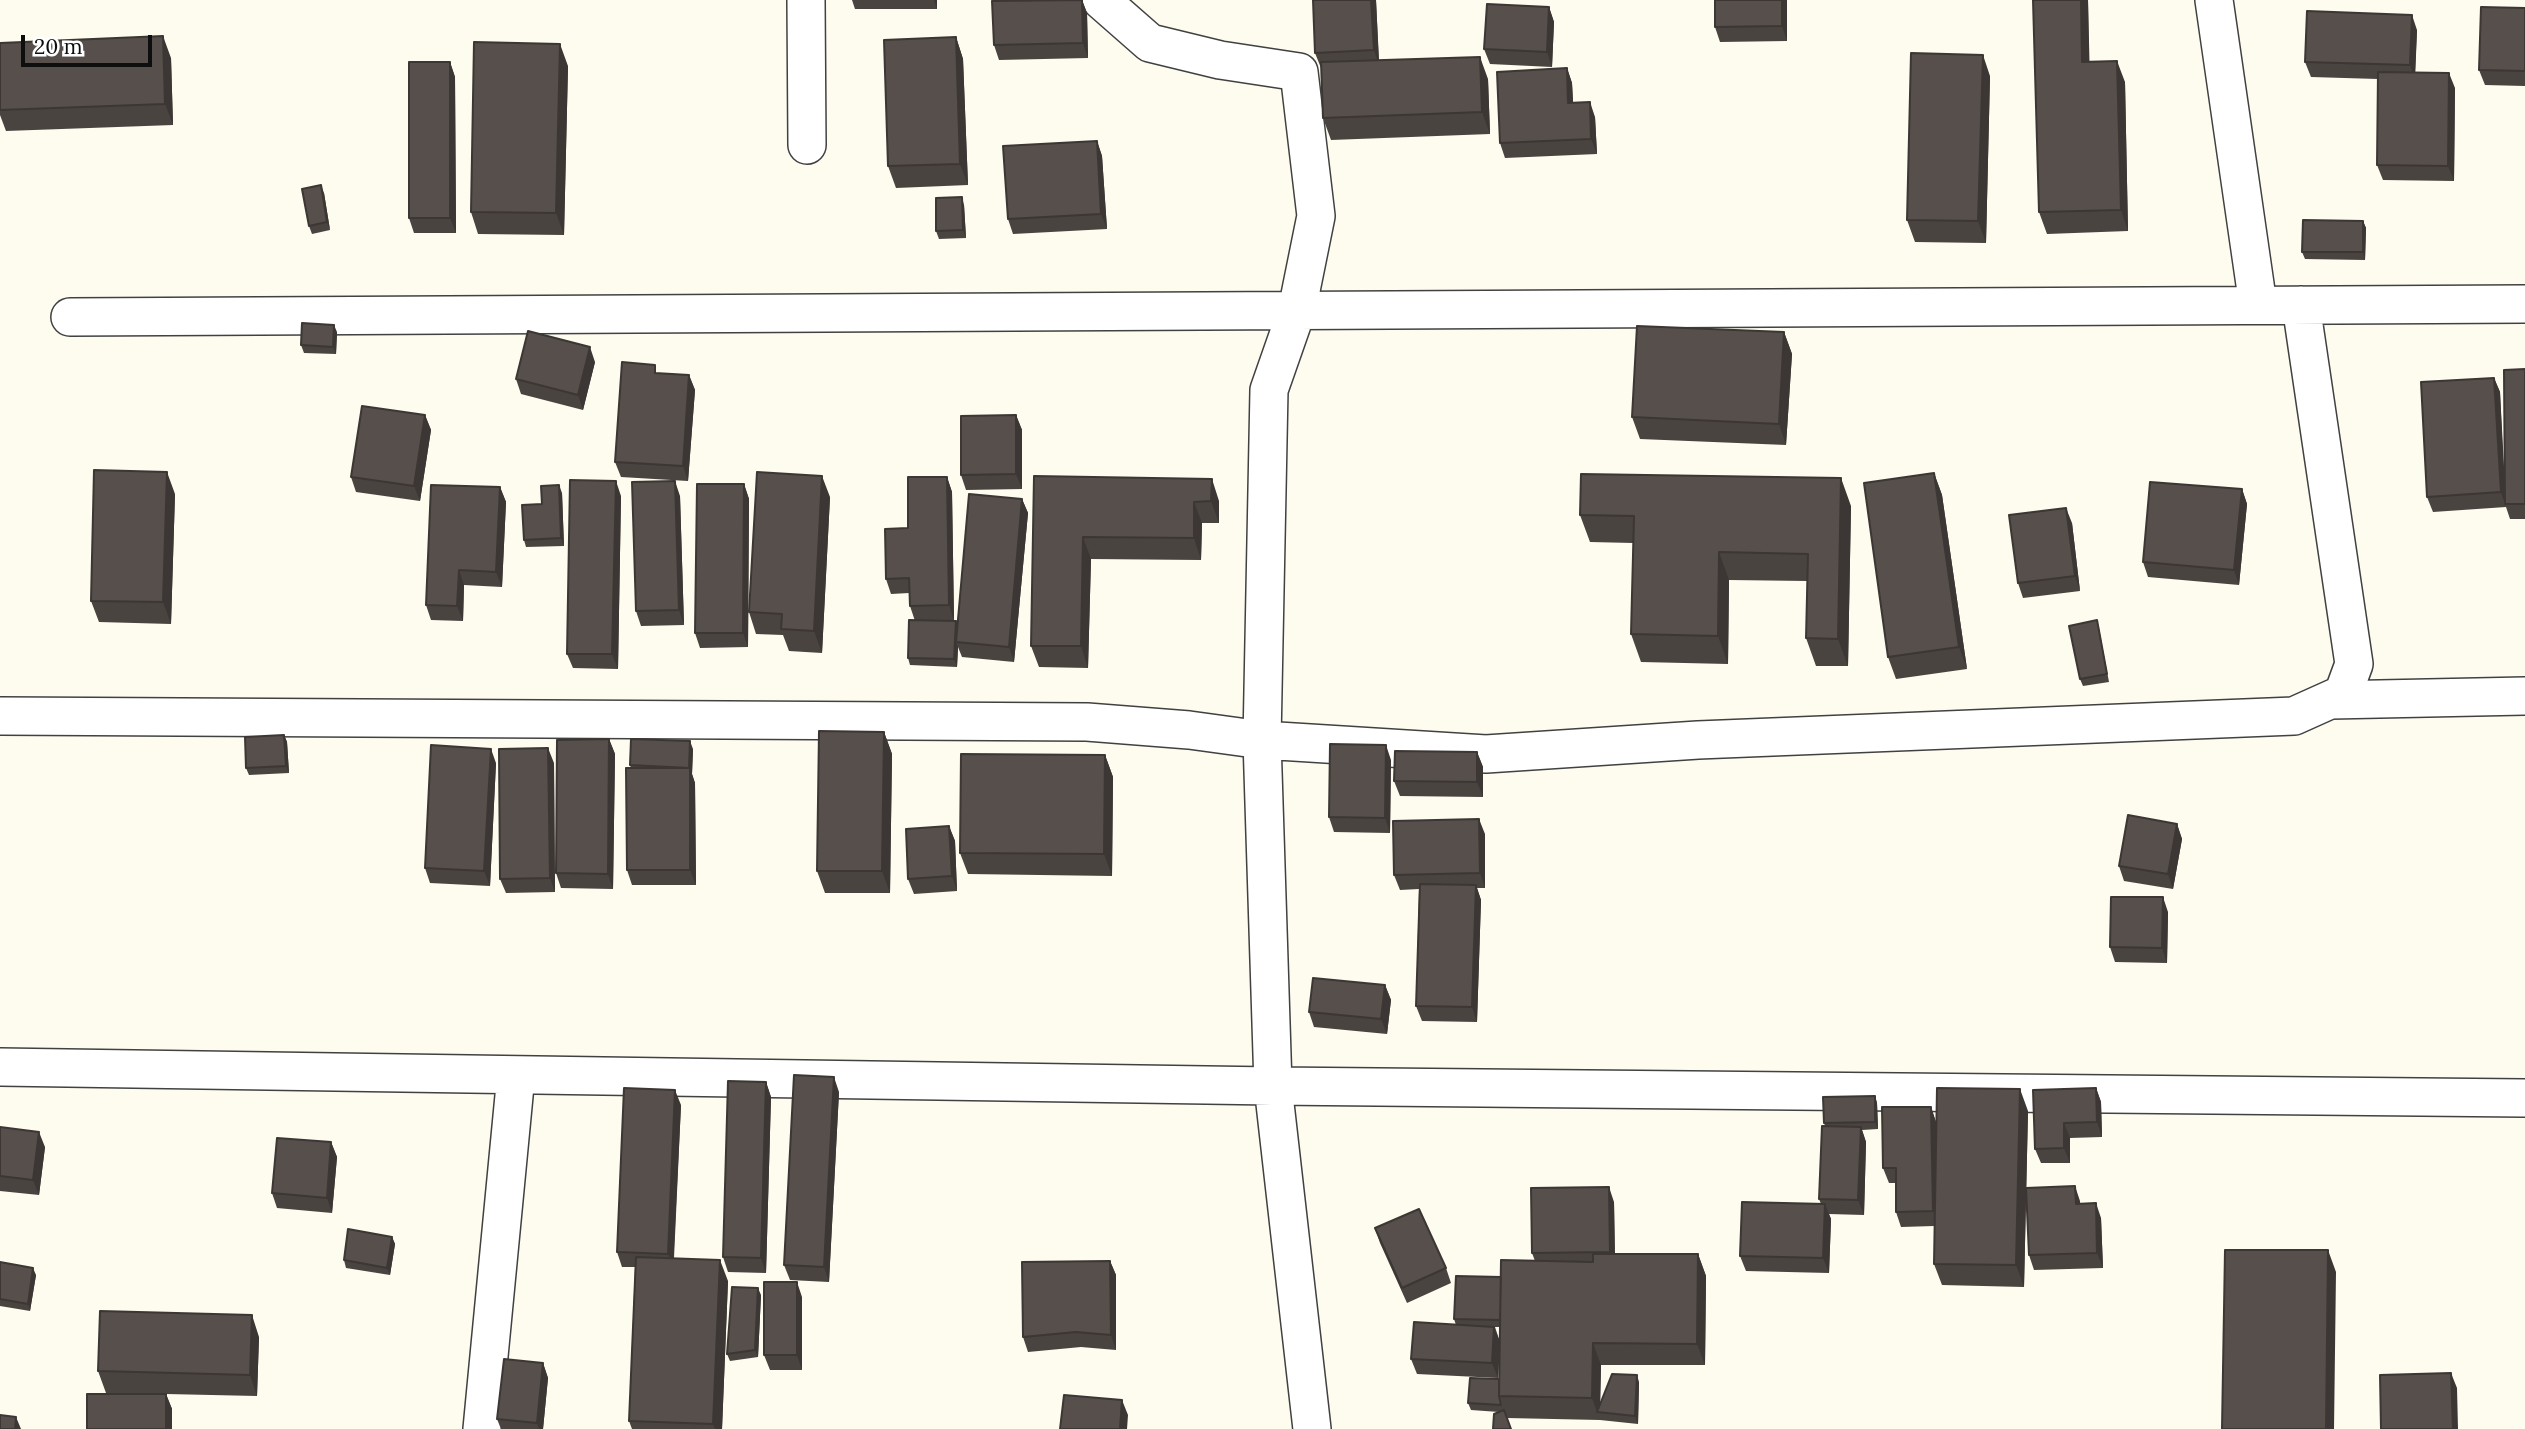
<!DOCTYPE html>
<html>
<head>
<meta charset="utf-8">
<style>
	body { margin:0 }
	#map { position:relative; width:2525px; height:1429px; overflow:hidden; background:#fefbef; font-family:Lora,serif }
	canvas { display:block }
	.scale { position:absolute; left:21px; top:35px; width:131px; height:32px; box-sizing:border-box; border:4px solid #0e0e0e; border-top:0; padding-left:9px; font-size:21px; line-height:24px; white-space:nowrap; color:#0e0e0e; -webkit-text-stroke:5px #fff; paint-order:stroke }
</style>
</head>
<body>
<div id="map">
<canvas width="2525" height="1429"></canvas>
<div class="scale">20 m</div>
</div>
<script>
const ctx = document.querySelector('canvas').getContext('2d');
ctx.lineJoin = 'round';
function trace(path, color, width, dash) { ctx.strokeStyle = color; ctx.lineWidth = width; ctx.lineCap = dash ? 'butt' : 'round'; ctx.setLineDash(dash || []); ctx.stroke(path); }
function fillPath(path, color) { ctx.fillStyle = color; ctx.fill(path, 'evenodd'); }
const minor = new Path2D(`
	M806 0 807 145
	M1101 0 1150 43 1220 60 1299 72 1316 216 1297 310 1269 390 1262 740 1273 1086 1312 1429
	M2214 0 2258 305
	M70 317 2525 304
	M2331 700 2525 696
	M0 716 1087 722 1189 730 1262 740 1486 754 1698 740 2294 716 2343 694 2354 664 2301 305
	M0 1067 1273 1086 2525 1098
	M482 1429 516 1075`);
const wall = new Path2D(`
	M852 0H937V9H855Z
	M1015 0H1082L1087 13 1088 58 999 60 994 45Z
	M1313 0H1376L1379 60 1488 79 1490 134 1331 140 1323 118 1322 68H1321L1315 53Z
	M1715 0H1787V41L1720 42 1715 27Z
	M2033 0H2088L2089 62 2125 82 2128 231 2047 234 2039 212Z
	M1549 7 1554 22 1552 67 1490 64 1484 49Z
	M2525 8V86L2485 85 2479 70Z
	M2417 30 2415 72 2455 88 2454 181 2383 180 2377 165 2378 79 2311 77 2305 62Z
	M956 37 963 59 968 185 896 188 888 166Z
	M0 43 171 58 173 125 6 131 0 115Z
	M450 62 455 77 456 233H414L409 218Z
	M568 66 564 235 478 234 471 212Z
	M1567 68 1572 83 1573 103 1595 117 1597 154 1505 158 1500 143Z
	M1990 76 1986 243 1915 242 1907 220Z
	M1097 141 1102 156 1107 229 1013 234 1008 219Z
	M324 193 330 230 312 234 309 226Z
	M964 205 966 238 939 239 936 231Z
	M2363 221 2366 228 2365 260 2305 259 2302 252Z
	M337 332 336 354 304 353 301 345Z
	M1784 332 1792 354 1786 445 1640 439 1632 417Z
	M595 362 583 410 521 394 516 379Z
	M2525 369V519H2510L2506 507 2433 512 2427 497 2494 378 2500 392 2504 480Z
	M658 373 689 375 695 390 688 481 621 477 615 462Z
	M425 415 431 430 420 501 356 492 351 477Z
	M1016 415 1022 430V489L966 490 961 475Z
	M1934 473 1942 495 1967 669 1896 679 1888 657Z
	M1034 476 1219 501V523H1202L1201 560 1091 559 1088 668 1039 667 1031 646Z
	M947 477 952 492 954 620 920 621 958 626 1022 499 1028 513 1014 662 962 657 958 647 957 667 910 665 908 658 915 621 910 606 909 593 891 594 886 579 908 528Z
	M744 484 749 499 748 647 700 648 695 633Z
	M500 487 506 502 502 587 464 585 463 621 431 620 426 605Z
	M2242 489 2247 504 2239 585 2148 577 2143 562Z
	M562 493 564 546 526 547 524 540 542 504Z
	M175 494 171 624 99 622 91 601Z
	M621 496 618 669 573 668 567 654Z
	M680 496 684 625 641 626 636 611Z
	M830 497 822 653 789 651 783 635 756 634 749 612Z
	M1851 506 1848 666H1816L1806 638 1807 581 1729 580 1728 664 1641 662 1631 634 1633 543 1590 542 1580 515Z
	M2072 523 2080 591 2023 598 2018 583Z
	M2097 620 2099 628 2109 682 2083 686 2080 679Z
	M884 732 892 754 890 893H825L817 871Z
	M284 735 287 742 289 773 249 775 246 768Z
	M609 739 615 754 613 889 561 888 556 873Z
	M693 749 692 774 695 783 696 885H632L627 870 631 768 630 765Z
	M1477 752 1483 767V797L1400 796 1394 781Z
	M1105 755 1113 777 1112 876 968 874 960 853Z
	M1391 760 1390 833 1334 832 1329 817Z
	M496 763 490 886 430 883 425 868Z
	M554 763 555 892 506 893 500 879Z
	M2177 824 2182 839 2173 889 2124 881 2119 866Z
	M949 826 955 841 957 891 914 894 908 879Z
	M1485 834V888H1477L1481 900 1477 1022 1422 1021 1416 1006 1419 889 1400 890 1394 875Z
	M2168 912 2167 963 2115 962 2110 947Z
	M1385 985 1391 1000 1387 1034 1314 1027 1309 1012Z
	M766 1082 771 1097 766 1273 728 1272 723 1257Z
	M2096 1088 2101 1102 2102 1137 2070 1138V1163H2041L2035 1149Z
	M839 1092 829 1282 790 1280 784 1265Z
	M1875 1096 1877 1103 1878 1129 1862 1130 1866 1142 1864 1215 1829 1214 1831 1219 1829 1273 1746 1271 1740 1256 1821 1204 1819 1199 1825 1126 1824 1123Z
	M681 1105 674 1258 728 1281 722 1429H632L629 1421 635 1267H622L617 1252Z
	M1931 1107 1936 1122 2028 1111 2024 1287 1942 1285 1934 1264V1226L1901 1227 1896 1212V1183H1889L1883 1168Z
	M0 1127 45 1147 39 1195 0 1191Z
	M331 1142 337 1157 332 1213 277 1208 272 1193Z
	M2080 1201V1204L2101 1218 2103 1268 2034 1270 2029 1255Z
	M1614 1202 1615 1254H1698L1706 1276 1705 1365H1601L1600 1405 1639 1382 1638 1424 1600 1420 1507 1418 1499 1412 1471 1410 1468 1403 1499 1379 1500 1327H1495L1500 1342 1498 1378 1417 1374 1411 1359 1456 1325 1454 1319 1501 1277 1535 1261 1532 1253Z
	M1375 1228 1446 1268 1451 1283 1407 1303 1380 1243Z
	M392 1237 395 1244 390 1275 346 1268 344 1260Z
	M1110 1261 1116 1275V1350L1081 1347 1028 1352 1023 1337Z
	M0 1262 36 1275 30 1311 0 1306Z
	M761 1295 758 1357 730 1361 727 1354Z
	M802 1297V1370H770L764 1355Z
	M259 1337 257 1396 166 1394 172 1409V1429H87L149 1394 106 1393 98 1371Z
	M543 1363 548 1378 543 1429H501L497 1419Z`);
const shadedWall = new Path2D(`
	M934 0H937V9Z
	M1082 0 1087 13 1088 58 1083 43Z
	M1371 0H1376L1379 65 1374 50Z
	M1782 0H1787V41L1782 26Z
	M2081 0H2088L2090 84 2082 62Z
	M1549 7 1554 22 1552 67 1547 52Z
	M2412 15 2417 30 2415 80 2410 65Z
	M163 36 171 58 173 125 165 104Z
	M956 37 963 59 968 185 960 164Z
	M560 44 568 66 564 235 556 213Z
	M1983 55 1990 76 1986 243 1978 221Z
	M1480 57 1488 79 1490 134 1482 112Z
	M2117 61 2125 82 2128 231 2121 210Z
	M450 62 455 77 456 233 450 218Z
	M1567 68 1572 83 1574 118 1568 103Z
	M2449 73 2455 88 2454 181 2448 166Z
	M1590 102 1595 117 1597 154 1591 139Z
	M1097 141 1102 156 1107 229 1101 214Z
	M321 185 324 193 330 230 327 222Z
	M962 197 964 205 966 238 963 230Z
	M2363 221 2366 228 2365 260 2363 252Z
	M334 325 337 332 336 354 333 347Z
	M1784 332 1792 354 1786 445 1779 424Z
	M590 347 595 362 583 410 578 395Z
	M689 375 695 390 688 481 683 466Z
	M2494 378 2500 392 2506 504H2505L2501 492Z
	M425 415 431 430 420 501 414 486Z
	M1016 415 1022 430V489L1016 474Z
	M167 472 175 494 171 624 163 602Z
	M1934 473 1942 495 1967 669 1959 647Z
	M822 476 830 497 822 653 814 631Z
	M947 477 952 492 954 620 949 605Z
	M1841 478 1851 506 1848 666 1838 639Z
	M1212 479 1219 501V523L1211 501Z
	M616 481 621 496 618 669 612 654Z
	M675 481 680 496 684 625 679 610Z
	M744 484 749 499 748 647 743 633Z
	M559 485 562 493 564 546 561 538Z
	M500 487 506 502 502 587 496 572Z
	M2242 489 2247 504 2239 585 2234 570Z
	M1022 499 1028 513 1014 662 1009 647Z
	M1194 502 1202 523 1201 560 1194 538Z
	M2066 508 2072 523 2080 591 2075 576Z
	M1083 537 1091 559 1088 668 1081 646Z
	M1719 552 1729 580 1728 664 1718 636Z
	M459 570 464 585 463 621 457 606Z
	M956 621 959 629 956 642 958 647 957 667 954 659Z
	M884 732 892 754 890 893 882 871Z
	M284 735 287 742 289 773 286 766Z
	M609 739 615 754 613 889 608 874Z
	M690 741 693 749 692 774 695 783 696 885 690 870 689 768Z
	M1386 745 1391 760 1390 833 1385 818Z
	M548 748 554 763 555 892 550 878Z
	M491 749 496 763 490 886 484 871Z
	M1477 752 1483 767V797L1477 782Z
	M1105 755 1113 777 1112 876 1104 854Z
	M1479 819 1485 834V888L1480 873Z
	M2177 824 2182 839 2173 889 2168 874Z
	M949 826 955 841 957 891 952 876Z
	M1476 885 1481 900 1477 1022 1472 1007Z
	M2163 897 2168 912 2167 963 2162 948Z
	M1385 985 1391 1000 1387 1034 1381 1019Z
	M834 1077 839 1092 829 1282 824 1267Z
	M766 1082 771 1097 766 1273 761 1258Z
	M2096 1088 2101 1102 2102 1137 2097 1122Z
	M2020 1089 2028 1111 2024 1287 2016 1265Z
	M675 1090 681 1105 673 1269 668 1254Z
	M1875 1096 1877 1103 1878 1129 1875 1122Z
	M1931 1107 1936 1122 1938 1226 1933 1211Z
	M2064 1123 2070 1138V1163L2064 1148Z
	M1861 1127 1866 1142 1864 1215 1858 1200Z
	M39 1132 45 1147 39 1195 33 1180Z
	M331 1142 337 1157 332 1213 327 1198Z
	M2075 1186 2080 1201 2081 1219 2076 1204Z
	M1609 1187 1614 1202 1615 1267 1610 1252Z
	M2096 1203 2101 1218 2103 1268 2097 1253Z
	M1825 1204 1831 1219 1829 1273 1823 1258Z
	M392 1237 395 1244 390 1275 387 1268Z
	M2328 1250 2336 1272 2334 1429H2326Z
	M1698 1254 1706 1276 1705 1365 1697 1344Z
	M720 1260 728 1281 722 1429H715L713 1424Z
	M1110 1261 1116 1275V1350L1111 1335Z
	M33 1268 36 1275 30 1311 28 1304Z
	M797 1282 802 1297V1370L797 1355Z
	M758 1288 761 1295 758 1357 755 1350Z
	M252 1315 259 1337 257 1396 250 1375Z
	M1494 1327 1500 1342 1498 1378 1492 1363Z
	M1593 1343 1601 1365 1600 1413 1597 1412 1592 1398Z
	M543 1363 548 1378 543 1429H539L537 1423Z
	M2451 1373 2457 1388 2458 1429H2453Z
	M1637 1375 1639 1382 1638 1424 1635 1416Z
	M166 1394 172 1409V1429H166Z
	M1122 1400 1128 1415 1127 1429H1120Z
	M16 1417 21 1429H15Z`);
const building = new Path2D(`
	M1082 0 1083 43 994 45 992 1Z
	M1313 0H1371L1374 50 1315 53Z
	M1715 0H1782V26L1715 27Z
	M2033 0H2081L2082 62 2117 61 2121 210 2039 212Z
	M1487 4 1549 7 1547 52 1484 49Z
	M2481 7 2525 8V71L2479 70Z
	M2307 11 2412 15 2410 65 2305 62Z
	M163 36 165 104 0 110V43Z
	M956 37 960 164 888 166 884 40Z
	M474 42 560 44 556 213 471 212Z
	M1911 53 1983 55 1978 221 1907 220Z
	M1480 57 1482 112 1323 118 1321 62Z
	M409 62H450V218H409Z
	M1567 68 1568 103 1590 102 1591 139 1500 143 1497 72Z
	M2378 72 2449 73 2448 166 2377 165Z
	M1097 141 1101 214 1008 219 1003 146Z
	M321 185 327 222 309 226 302 189Z
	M962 197 963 230 936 231V198Z
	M2303 220 2363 221V252H2302Z
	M302 323 334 325 333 347 301 345Z
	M1637 326 1784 332 1779 424 1632 417Z
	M528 331 590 347 578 395 516 379Z
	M622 362 655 365V373L689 375 683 466 615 462Z
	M2525 369V504H2505L2504 370Z
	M2494 378 2501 492 2427 497 2421 382Z
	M362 406 425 415 414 486 351 477Z
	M1016 415V474L961 475V416Z
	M94 470 167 472 163 602 91 601Z
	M757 472 822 476 814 631 781 629 782 614 749 612Z
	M1934 473 1959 647 1888 657 1864 483Z
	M1581 474 1841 478 1838 639 1806 638 1808 554 1719 552 1718 636 1631 634 1634 516 1580 515Z
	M1034 476 1212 479 1211 501 1194 502V538L1083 537 1081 646H1031Z
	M908 477H947L949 605 910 606 909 578 886 579 885 529 908 528Z
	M570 480 616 481 612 654H567Z
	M675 481 679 610 636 611 632 482Z
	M2150 482 2242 489 2234 570 2143 562Z
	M697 484H744L743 633H695Z
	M431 485 500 487 496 572 459 570 457 606 426 605Z
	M559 485 561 538 524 540 522 505 542 504 541 486Z
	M969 494 1022 499 1009 647 956 642Z
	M2066 508 2075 576 2018 583 2009 515Z
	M909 620 956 621 954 659 908 658Z
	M2097 620 2107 674 2080 679 2069 626Z
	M819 731 884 732 882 871H817Z
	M284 735 286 766 246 768 245 737Z
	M609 739 608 874 556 873 557 740Z
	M631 739 690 741 689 768 630 765Z
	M1330 744 1386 745 1385 818 1329 817Z
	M431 745 491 749 484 871 425 868Z
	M548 748 550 878 500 879 499 749Z
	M1395 751 1477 752V782L1394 781Z
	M961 754 1105 755 1104 854 960 853Z
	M626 768H690V870H627Z
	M2128 815 2177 824 2168 874 2119 866Z
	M1479 819 1480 873 1394 875 1393 821Z
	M949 826 952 876 908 879 906 829Z
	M1420 884 1476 885 1472 1007 1416 1006Z
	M2111 897H2163L2162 948 2110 947Z
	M1313 978 1385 985 1381 1019 1309 1012Z
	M794 1075 834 1077 824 1267 784 1265Z
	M728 1081 766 1082 761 1258 723 1257Z
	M624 1088 675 1090 668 1254 617 1252Z
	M1937 1088 2020 1089 2016 1265 1934 1264Z
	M2096 1088 2097 1122 2064 1123V1148L2035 1149 2033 1090Z
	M1875 1096V1122L1824 1123 1823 1097Z
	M1882 1107H1931L1933 1211 1896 1212V1168H1883Z
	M1822 1126 1861 1127 1858 1200 1819 1199Z
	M0 1127 39 1132 33 1180 0 1176Z
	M277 1138 331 1142 327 1198 272 1193Z
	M2075 1186 2076 1204 2096 1203 2097 1253 2029 1255 2026 1188Z
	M1609 1187 1610 1252 1532 1253 1531 1188Z
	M1742 1202 1825 1204 1823 1258 1740 1256Z
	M1419 1209 1446 1268 1402 1288 1375 1228Z
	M348 1229 392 1237 387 1268 344 1260Z
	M2225 1250H2328L2326 1429H2222Z
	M1593 1254H1698L1697 1344 1593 1343 1592 1398 1499 1396 1501 1260 1593 1262Z
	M636 1257 720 1260 713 1424 629 1421Z
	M1110 1261 1111 1335 1076 1332 1023 1337 1022 1262Z
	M0 1262 33 1268 28 1304 0 1299Z
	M1456 1276 1501 1277 1500 1320 1454 1319Z
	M764 1282H797V1355H764Z
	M732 1287 758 1288 755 1350 727 1354Z
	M100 1311 252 1315 250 1375 98 1371Z
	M1414 1322 1494 1327 1492 1363 1411 1359Z
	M504 1359 543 1363 537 1423 497 1419Z
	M2451 1373 2453 1429H2381L2380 1375Z
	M1612 1374 1637 1375 1635 1416 1597 1412Z
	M1470 1378 1499 1379V1396L1501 1405 1468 1403Z
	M87 1394H166V1429H87Z
	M1064 1395 1122 1400 1120 1429H1060Z
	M1504 1410 1511 1429H1493L1494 1414Z
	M0 1415 16 1417 15 1429H0Z`);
trace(minor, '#414141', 40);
trace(minor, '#fff', 37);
fillPath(wall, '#4a4440');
fillPath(shadedWall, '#3c3734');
fillPath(building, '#564f4b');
trace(building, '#3c3734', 2);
</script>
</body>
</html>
